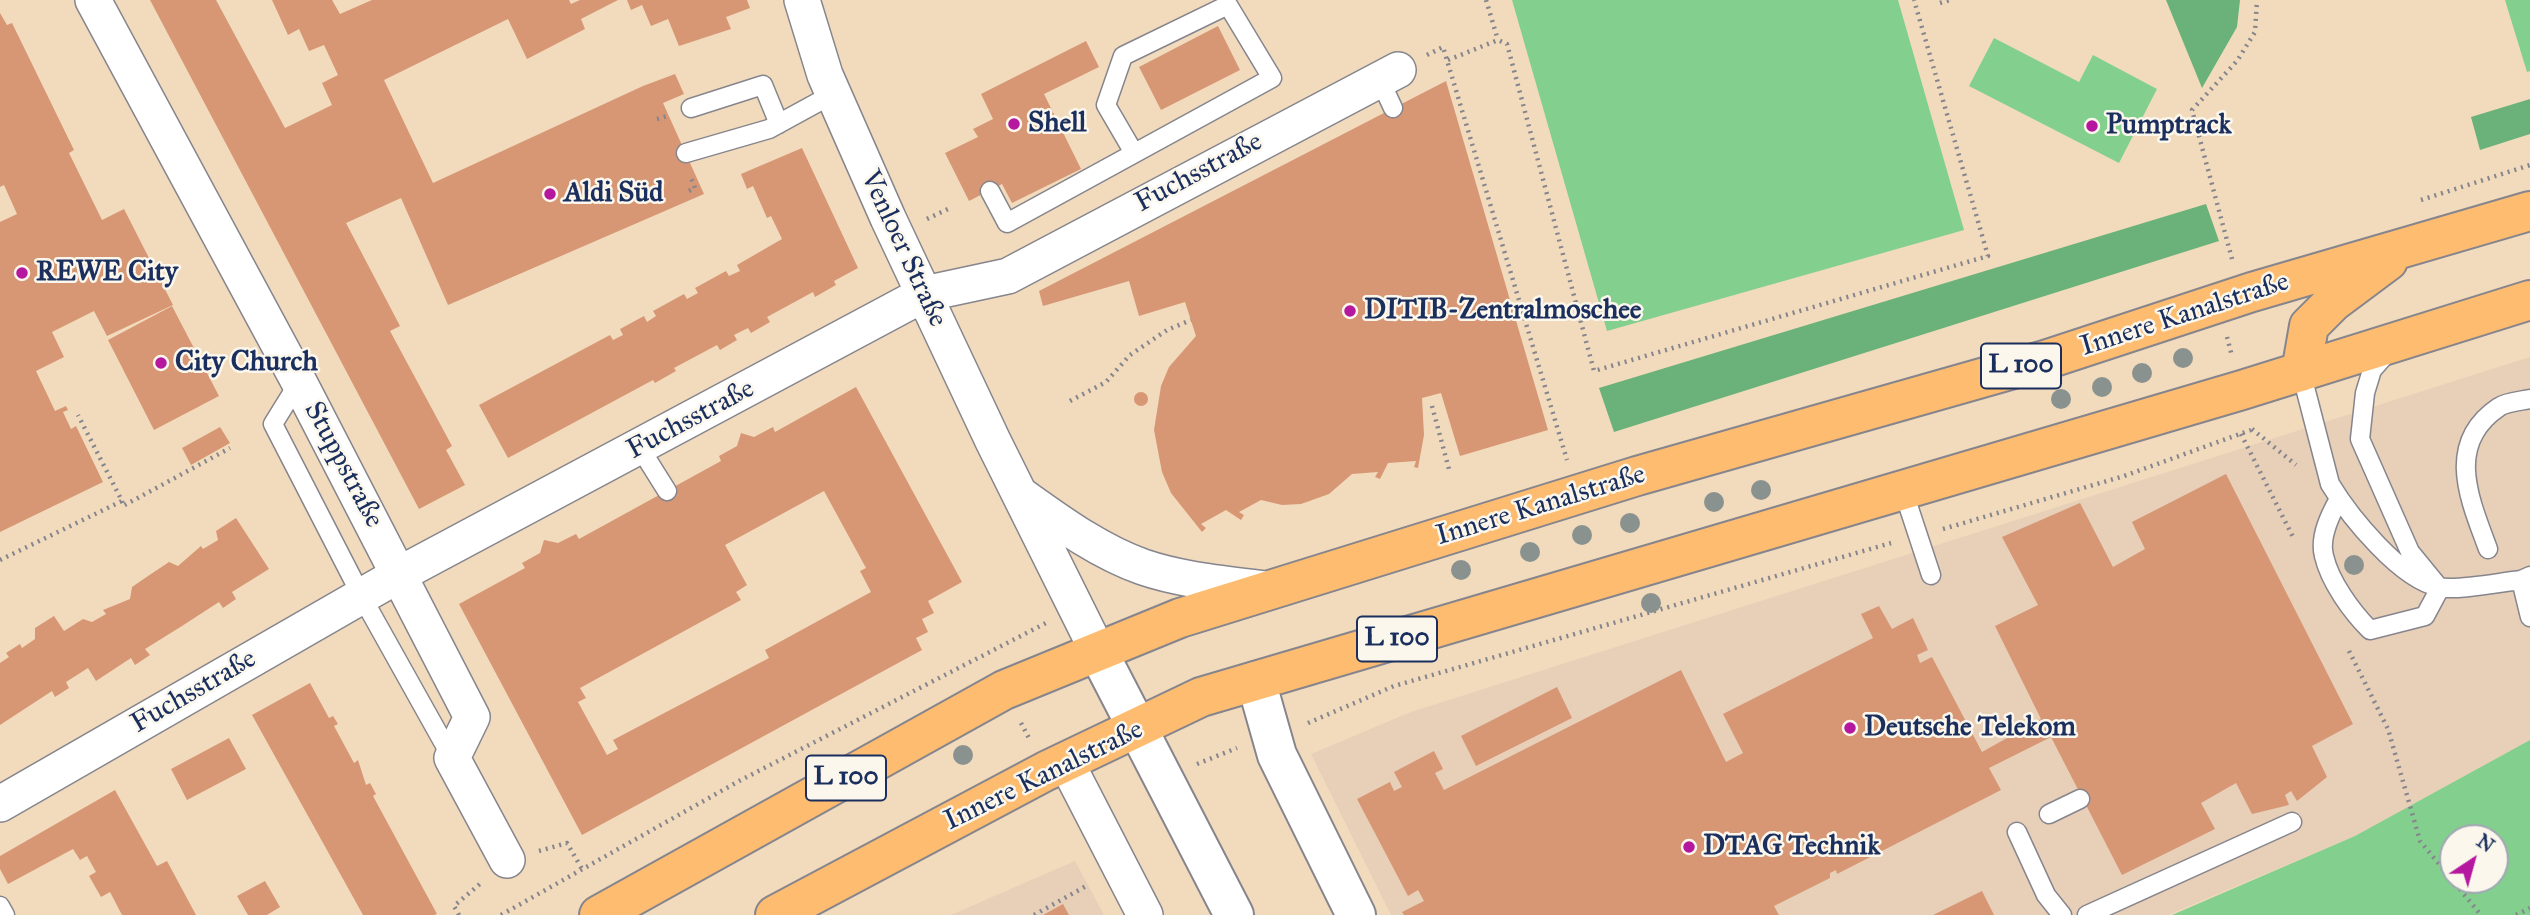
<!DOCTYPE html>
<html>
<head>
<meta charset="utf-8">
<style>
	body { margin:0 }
	#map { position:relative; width:2530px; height:915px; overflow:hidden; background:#f1dbbc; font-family:"IM FELL Great Primer",serif }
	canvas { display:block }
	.north { position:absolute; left:2439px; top:824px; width:70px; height:70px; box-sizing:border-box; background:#fbf7ec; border:2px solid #a1a7b3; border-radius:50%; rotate:36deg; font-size:19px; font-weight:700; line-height:28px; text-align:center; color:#1b2f5e }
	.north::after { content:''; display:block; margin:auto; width:24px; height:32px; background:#b5179e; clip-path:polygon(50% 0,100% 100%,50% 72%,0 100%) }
</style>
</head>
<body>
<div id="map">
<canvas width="2530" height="915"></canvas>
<div class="north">N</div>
</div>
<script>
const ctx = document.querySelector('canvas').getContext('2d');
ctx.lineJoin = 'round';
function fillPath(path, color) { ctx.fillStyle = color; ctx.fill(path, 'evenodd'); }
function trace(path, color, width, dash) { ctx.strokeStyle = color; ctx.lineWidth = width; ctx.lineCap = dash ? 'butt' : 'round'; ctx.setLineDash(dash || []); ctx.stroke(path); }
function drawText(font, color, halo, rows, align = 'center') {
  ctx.font = font + ' "IM FELL Great Primer",serif'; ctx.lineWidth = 5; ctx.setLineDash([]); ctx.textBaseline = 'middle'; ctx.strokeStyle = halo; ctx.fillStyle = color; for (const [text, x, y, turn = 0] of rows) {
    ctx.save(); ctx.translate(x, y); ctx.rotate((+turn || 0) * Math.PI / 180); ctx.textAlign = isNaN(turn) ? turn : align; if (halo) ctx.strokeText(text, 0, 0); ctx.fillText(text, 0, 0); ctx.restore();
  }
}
const built = new Path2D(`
	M2530 357V740L2355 836 2168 915H1391L1311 754 1411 712Z
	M1075 861 1104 915H951Z`);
const green = new Path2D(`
	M1512 0H1898L1964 230 1607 331Z
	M2505 0H2530V71L2527 72Z
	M1994 38 2079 82 2093 55 2157 89 2119 163 1969 86Z
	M2530 740V915H2172L2355 836ZM2453 838H2495V880H2453Z`);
const forest = new Path2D(`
	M2166 0H2240L2237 27 2202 88Z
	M2530 99V134L2480 150 2471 117Z
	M2206 204 2219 241 1614 432 1599 388Z`);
const building = new Path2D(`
	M150 0H216L285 128 332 105 322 83 338 75 324 45 309 51 299 29 288 35 272 0H332L340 14 372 0H569L571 4 580 0H618L581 19 585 29 527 59 508 19 384 80 433 183 643 86 675 74 684 94 663 103 704 194 448 305 401 198 346 223 400 326 390 331 452 446 446 450 465 485 419 509Z
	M627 0H747L750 8 726 17 731 29 679 46 668 19 651 26 642 5 631 10Z
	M0 13 7 25 12 23 74 150 69 153 102 220 124 209 173 305 107 336 94 311 52 332 64 357 36 371 55 411 66 406 68 410 63 412 71 429 76 426 103 482 0 532V222L17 214 4 185 0 187Z
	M1218 26 1240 70 1161 110 1139 67Z
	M1086 41 1099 67 1044 94 1081 169 1012 203 1002 184 969 201 945 153 978 137 973 129 993 119 981 94Z
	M1446 81 1548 430 1460 456 1441 393 1422 398 1424 435 1418 468 1414 467 1416 461 1388 463 1380 479 1375 477 1378 472 1352 474 1329 494 1301 504 1282 505 1261 500 1239 512 1244 515 1241 520 1226 510 1201 524 1206 528 1202 532 1171 493 1162 472 1154 430 1161 386 1169 367 1196 336 1185 302 1139 316 1129 281 1043 306 1039 291Z
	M802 148 858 268 834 281 836 285 815 297 813 292 767 317 770 322 751 333 748 328 734 335 737 340 720 350 717 345 674 368 676 371 655 383 653 380 508 458 479 405 610 335 613 340 623 335 620 329 644 316 647 322 656 316 653 311 684 294 687 299 698 293 695 288 726 271 729 276 740 271 737 265 782 239 771 216 767 218 753 186 747 189 741 174Z
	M172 306 219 396 154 430 108 340Z
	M856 387 962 582 928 601 934 613 922 619 928 632 916 638 922 650 582 835 459 604 525 568 522 563 540 553 544 540 558 543 576 534 579 539 721 461 719 456 737 446 741 433 754 437 773 427 775 432ZM824 491 866 568 860 571 871 592 765 650 769 658 613 740 618 749 607 755 578 702 586 698 580 688 741 600 736 592 747 585 725 545Z
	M1134 399a7 7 0 1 1 14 0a7 7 0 1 1-14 0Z
	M220 427 230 443 191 465 182 448Z
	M2226 474 2353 724 2312 746 2327 777 2297 801 2291 791 2285 795 2289 805 2252 814 2236 783 2201 803 2215 829 2122 875 2051 737 1989 768 2001 790 1837 874 1836 870 1830 873V878L1774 906 1779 915H1404L1402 912 1424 901 1418 890 1408 896 1357 799 1390 782 1394 791 1402 787 1394 772 1434 751 1443 769 1435 773 1444 790 1681 670 1726 762 1743 753 1723 714 1873 638 1861 614 1879 606 1892 629 1913 618 1928 650 1917 655 1920 663 1932 657 1982 752 2041 719 1995 626 2038 605 2002 537 2080 503 2113 567 2145 549 2132 522Z
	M236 518 269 569 232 592 236 599 223 608 219 602 182 626 145 649 150 655 135 665 131 658 96 681 88 668 66 682 69 688 55 697 52 691 0 725V663L9 657 6 653 20 644 22 648 35 639V628L54 616 64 631 83 619 92 622 106 614 103 610 130 599 132 587 151 574 169 562 178 566 201 546 203 549 218 540 216 531Z
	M310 683 329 718 333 716 338 724 334 726 354 763 358 760 366 785 370 783 376 794 373 796 437 914 434 915H363L252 715Z
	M1557 687 1572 718 1476 766 1461 736Z
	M229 738 246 769 187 800 171 769Z
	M115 790 157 866 167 861 196 915H122L110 892 101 897 89 876 96 872 87 856 80 860 73 849 8 884 0 869V856Z
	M265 881 280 907 267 915H248L237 896Z
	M1982 891 1994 915H1933Z
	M1063 904 1069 915H1043Z`);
const path = new Path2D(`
	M1486 0 1498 40
	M1940 3 1950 0
	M1427 55 1443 47 1567 460
	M1448 60 1498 40 1507 44 1594 371 1988 256 1914 0
	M657 119 667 116
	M689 191 695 188 691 178
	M2421 200 2530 165
	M927 219 948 209
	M2232 259 2192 110 2237 61 2255 32 2257 0
	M2227 337 2232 356
	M1070 401 1106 382 1130 355 1167 330 1191 320
	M1432 406 1450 473
	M2252 429 2296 465
	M2241 434 2294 539
	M122 501 123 506 230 448
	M1943 529 2124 476 2251 430
	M0 560 122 501 78 415
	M2349 651 2388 729 2420 841 2481 915
	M1021 723 1030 740
	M1308 723 1394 686 1891 543
	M1197 764 1237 748
	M539 851 567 843 582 869
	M459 915 454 906 481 883
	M501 915 739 781 1046 623
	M1034 915 1088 885
	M2516 915 2530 908`);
const service = new Path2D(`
	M1379 78 1393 108
	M691 108 763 85 779 124
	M686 153 769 129 833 94
	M990 191 1007 223 1272 78 1228 5 1123 56 1106 105 1134 153
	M2387 353 2372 370 2365 393 2360 439 2410 552 2437 585
	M2301 372 2330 484C2350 517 2401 580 2439 587 2457 591 2501 582 2521 580L2530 576
	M299 382 273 424 362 597 452 758
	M640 448 667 491
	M1903 490 1931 575
	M2339 499C2330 515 2319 537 2324 556 2330 582 2352 612 2370 630L2425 616 2440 588
	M2488 549C2470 500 2444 444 2499 407 2506 402 2521 401 2530 399
	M2521 580 2530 617
	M2049 814 2080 799
	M2017 832 2046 895 2062 915
	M0 906 5 915
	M2087 915 2292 822`);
const minor = new Path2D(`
	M93 0 299 382 472 717 452 758 507 860
	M802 0 825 75 888 218 993 441 1097 650
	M1021 495C1059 522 1098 551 1143 567 1184 581 1229 584 1272 590
	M1066 762 1145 915
	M0 804 400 574 924 294 1008 276 1398 70`);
const tertiary = new Path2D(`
	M1097 650 1234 915
	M1256 681 1277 755 1356 915`);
const primary = new Path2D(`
	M2301 372 2309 326 2333 302 2388 261
	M599 915 1004 690 1180 618 1637 476 2045 360 2252 292 2530 211
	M775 915 1046 771 1201 697 2242 390 2530 300`);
const trees = [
	[2183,358],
	[2142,373],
	[2102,387],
	[2061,399],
	[1761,490],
	[1714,502],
	[1630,523],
	[1582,535],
	[1530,552],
	[2354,565],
	[1461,570],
	[1651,603],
	[963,755]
];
const markers = [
	[1014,124,7,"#b5179e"],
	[2092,126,7,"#b5179e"],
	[550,194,7,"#b5179e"],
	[22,273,7,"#b5179e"],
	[1350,311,7,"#b5179e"],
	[161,363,7,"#b5179e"],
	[1850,728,7,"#b5179e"],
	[1689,847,7,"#b5179e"]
];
const shields = [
	[2021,366,80],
	[1397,639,80],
	[846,778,80]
];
const shieldNames = [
	["L 100",2021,366],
	["L 100",1397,639],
	["L 100",846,778]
];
const poiNames = [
	["Shell",1028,124],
	["Pumptrack",2106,126],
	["Aldi Süd",564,194],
	["REWE City",36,273],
	["DITIB-Zentralmoschee",1364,311],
	["City Church",175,363],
	["Deutsche Telekom",1864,728],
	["DTAG Technik",1703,847]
];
const streetNames = [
	["Fuchsstraße",1199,173,-28],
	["Venloer Straße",903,249,65],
	["Innere Kanalstraße",2185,315,-18],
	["Fuchsstraße",691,420,-28],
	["Stuppstraße",343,465,62],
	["Innere Kanalstraße",1541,506,-17],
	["Fuchsstraße",194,692,-30],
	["Innere Kanalstraße",1044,776,-26]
];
fillPath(built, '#e7cfb8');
fillPath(green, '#83cf8e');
fillPath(forest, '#6ab279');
fillPath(building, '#d79775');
trace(service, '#86858d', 21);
trace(minor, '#86858d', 38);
trace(tertiary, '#86858d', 42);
trace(primary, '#86858d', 42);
trace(path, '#86858d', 4.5, [2, 5]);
trace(service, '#fff', 18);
trace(minor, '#fff', 35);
trace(tertiary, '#fff', 38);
trace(primary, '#fdbc70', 38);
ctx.fillStyle = '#8a928f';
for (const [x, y] of trees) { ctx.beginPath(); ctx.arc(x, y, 10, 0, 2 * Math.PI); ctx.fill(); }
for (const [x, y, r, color] of markers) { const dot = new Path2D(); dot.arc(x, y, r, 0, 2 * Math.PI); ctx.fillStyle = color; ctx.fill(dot); trace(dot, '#fbf7ec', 2.5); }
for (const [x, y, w] of shields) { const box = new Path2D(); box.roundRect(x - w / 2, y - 22.5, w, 45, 5); ctx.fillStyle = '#fbf7ec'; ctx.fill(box); trace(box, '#1b2f5e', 2); }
drawText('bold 26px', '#1b2f5e', null, shieldNames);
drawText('bold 28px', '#1b2f5e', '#fbf7ec', poiNames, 'left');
drawText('28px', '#1b2f5e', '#fbf7ec', streetNames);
</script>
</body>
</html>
